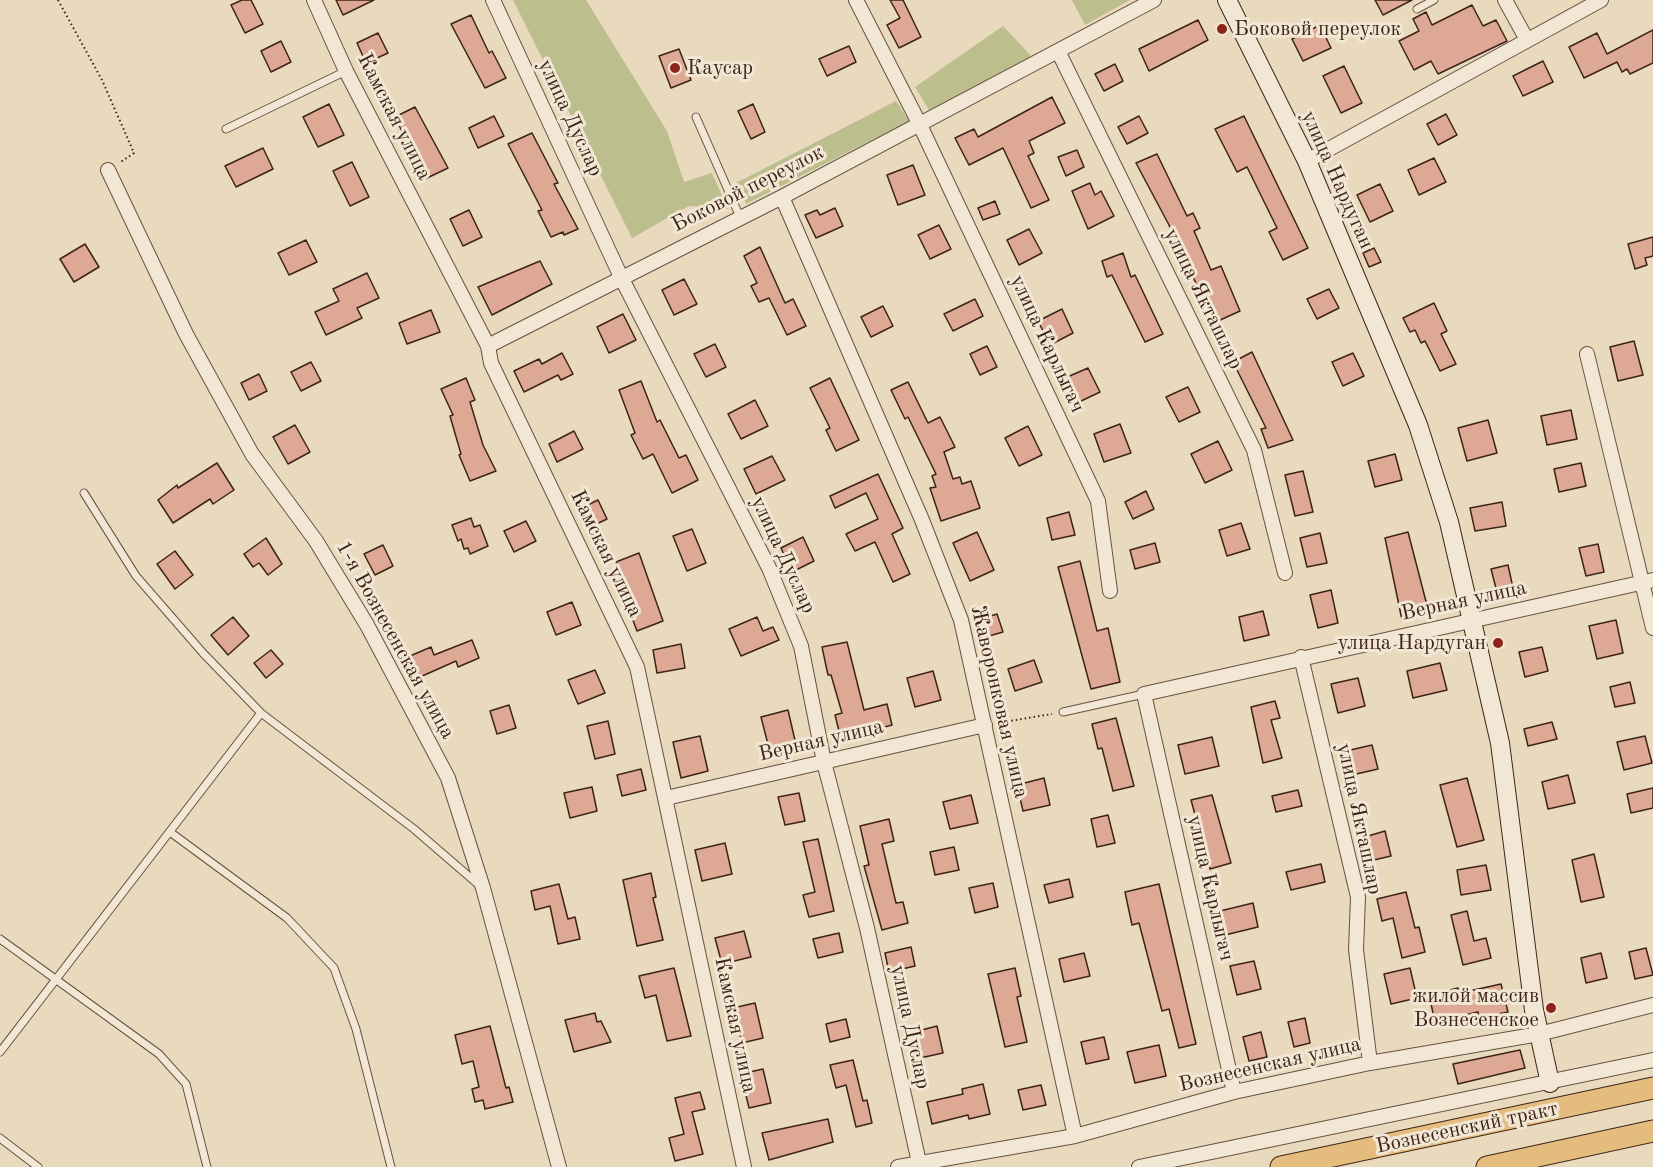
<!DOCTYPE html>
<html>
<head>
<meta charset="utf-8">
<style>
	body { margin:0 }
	canvas { display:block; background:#e9dabd }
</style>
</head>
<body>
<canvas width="1653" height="1167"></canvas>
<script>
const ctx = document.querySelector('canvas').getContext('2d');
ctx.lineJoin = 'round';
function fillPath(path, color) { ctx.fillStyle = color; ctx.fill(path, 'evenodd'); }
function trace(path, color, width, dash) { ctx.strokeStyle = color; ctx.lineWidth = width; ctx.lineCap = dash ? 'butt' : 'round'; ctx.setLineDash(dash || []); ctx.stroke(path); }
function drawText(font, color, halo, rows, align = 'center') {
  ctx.font = font + ' "Old Standard TT",serif'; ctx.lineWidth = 6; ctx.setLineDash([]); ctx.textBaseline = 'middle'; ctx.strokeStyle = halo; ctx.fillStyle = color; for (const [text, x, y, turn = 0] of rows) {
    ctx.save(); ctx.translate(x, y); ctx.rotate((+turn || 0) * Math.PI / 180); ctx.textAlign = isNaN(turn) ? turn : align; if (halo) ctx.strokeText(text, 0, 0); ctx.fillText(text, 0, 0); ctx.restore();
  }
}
const green = new Path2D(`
	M513 0H586L667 131 684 182 712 173 728 209 689 206 632 238Z
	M1072 0H1130L1085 25Z
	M1003 26 1031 56 929 110 915 87Z
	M896 101 909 121 746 204 736 183Z`);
const building = new Path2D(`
	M242 0H251L263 24 245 33 231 5Z
	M336 0H374L343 15Z
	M890 0H903L921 37 899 48 887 25 900 18Z
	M1375 0H1412L1383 15Z
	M1472 5 1483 26 1496 20 1507 41 1438 74 1431 61 1414 70 1399 41 1419 31 1413 19 1426 12 1432 25Z
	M471 15 489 53 492 51 506 78 485 88 451 24Z
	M1198 20 1208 40 1149 71 1139 49Z
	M1320 25 1331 48 1303 61 1292 39Z
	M1653 30V63L1630 74 1627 69 1622 72 1617 62 1584 78 1569 47 1597 33 1607 54Z
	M378 33 388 53 366 63 357 43Z
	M281 41 291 62 271 72 261 51Z
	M849 46 856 62 827 76 819 59Z
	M679 49 691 80 671 88 659 56Z
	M1543 61 1553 82 1523 96 1513 76Z
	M1115 64 1123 81 1104 91 1095 74Z
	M1344 66 1362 103 1341 113 1323 76Z
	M1052 97 1065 123 1029 141 1034 153 1028 156 1049 200 1031 208 1003 148 969 165 955 138 974 129 978 137Z
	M329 104 344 135 318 147 303 117Z
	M753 104 765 132 751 139 738 111Z
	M415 107 448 168 425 179 395 117Z
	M1446 114 1457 135 1438 145 1427 124Z
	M494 116 504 136 478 148 469 128Z
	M1139 116 1148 133 1127 144 1118 127Z
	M1244 116 1308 248 1283 260 1269 232 1277 228 1247 167 1237 172 1215 129Z
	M532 133 558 183 554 184 578 229 564 235 563 232 551 237 538 211 542 210 508 144Z
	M263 148 273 169 236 187 225 166Z
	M1077 150 1084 167 1066 176 1058 157Z
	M1157 154 1187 216 1193 213 1200 228 1194 231 1211 270 1221 266 1240 311 1218 321 1199 291 1189 267 1187 268 1169 225 1136 163Z
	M1434 158 1446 182 1419 195 1408 170Z
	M352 162 369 197 350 206 333 171Z
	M913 165 925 195 898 205 887 175Z
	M1090 183 1095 195 1101 191 1114 216 1088 229 1072 191Z
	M1380 184 1393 211 1370 222 1357 195Z
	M995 201 1000 214 983 220 978 208Z
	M835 208 843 226 816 238 805 215 817 210 820 215Z
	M469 210 482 237 463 246 450 219Z
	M939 225 951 249 930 259 918 235Z
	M1029 229 1042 253 1019 265 1007 240Z
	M1653 237V256L1645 258 1647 265 1635 269 1628 244Z
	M306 240 317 262 289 275 278 253Z
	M85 244 99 267 74 282 60 259Z
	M760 247 785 303 793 299 806 326 787 335 769 298 759 302 751 286 757 283 744 256Z
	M1374 248 1381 262 1369 267 1363 253Z
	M1123 253 1131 277 1135 275 1163 334 1145 342 1112 275 1107 277 1102 261Z
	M540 261 552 284 492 315 478 287Z
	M367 273 379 298 357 308 362 318 326 335 315 312 339 301 333 289Z
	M684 279 697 304 674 315 662 290Z
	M1329 289 1339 308 1317 319 1307 299Z
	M975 299 983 316 953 331 944 314Z
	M1434 303 1447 331 1441 334 1456 364 1440 371 1425 341 1421 343 1415 330 1410 332 1403 318Z
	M883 306 893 326 871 337 861 317Z
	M1062 309 1073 333 1050 345 1038 321Z
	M431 310 440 332 407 344 399 323Z
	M623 314 636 340 609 353 597 327Z
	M1634 341 1643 375 1618 381 1610 347Z
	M715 344 726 367 706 377 694 354Z
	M987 346 997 367 980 375 970 354Z
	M1252 352 1293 440 1268 448 1261 429 1266 428 1233 362Z
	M562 353 573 374 561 380 558 375 524 392 514 371 539 359 542 364Z
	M1353 353 1364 376 1343 386 1332 362Z
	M311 362 321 381 301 391 291 372Z
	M1088 368 1100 392 1077 403 1065 378Z
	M259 374 267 391 249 400 241 383Z
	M466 378 475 400 470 402 483 445 496 471 470 481 459 455 461 454 450 416 453 415 441 389Z
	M830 378 859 440 836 451 826 430 830 428 810 388Z
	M641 381 657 422 660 420 679 458 686 455 698 480 672 493 653 454 643 459 631 435 635 433 619 390Z
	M908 382 928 423 940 417 955 447 944 452 953 479 960 477 962 484 971 481 980 508 941 521 930 488 936 487 932 476 936 474 908 417 905 419 891 390Z
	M1188 387 1200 412 1179 422 1166 397Z
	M755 400 768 426 741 439 728 414Z
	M1571 410 1577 439 1547 445 1541 416Z
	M1488 420 1497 453 1467 461 1458 428Z
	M1120 424 1131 453 1104 462 1094 434Z
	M295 425 310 452 288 464 273 437Z
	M1028 426 1042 455 1019 466 1005 438Z
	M574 431 583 449 557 462 549 444Z
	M1218 441 1232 470 1205 483 1191 454Z
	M1395 454 1402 480 1375 487 1368 461Z
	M772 456 785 480 756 494 744 469Z
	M217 463 234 490 213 504 210 499 173 523 158 500 177 485 178 488Z
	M1581 463 1586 486 1559 492 1554 469Z
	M1303 471 1313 512 1295 516 1285 475Z
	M878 474 903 528 892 534 910 574 893 582 875 542 855 551 846 534 878 519 866 493 835 508 830 496Z
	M1146 491 1154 509 1133 519 1125 502Z
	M598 500 607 519 588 528 579 509Z
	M1502 502 1506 526 1475 531 1470 508Z
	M1069 512 1075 535 1052 540 1047 518Z
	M471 518 474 527 480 525 488 546 470 554 468 548 464 549 461 539 458 541 452 525Z
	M526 521 536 541 514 552 504 531Z
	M1241 523 1250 549 1227 556 1219 530Z
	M692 529 706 563 687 571 673 536Z
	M977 532 994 570 970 581 953 543Z
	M1408 532 1429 613 1402 620 1385 538Z
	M1320 533 1327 563 1307 567 1300 538Z
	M803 537 814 561 792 572 781 548Z
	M266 538 282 564 268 575 259 563 253 567 244 554Z
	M1155 543 1160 562 1135 569 1130 550Z
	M1598 544 1604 572 1586 576 1579 548Z
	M383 545 393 566 375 575 364 554Z
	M175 551 193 575 175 589 157 564Z
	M639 553 663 621 637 631 628 607 633 605 616 562Z
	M1080 561 1097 631 1108 628 1120 682 1091 689 1058 567Z
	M1508 565 1513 588 1497 592 1491 569Z
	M1331 590 1338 623 1318 628 1310 595Z
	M572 602 581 625 556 635 547 612Z
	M1263 611 1269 635 1244 641 1239 617Z
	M997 614 1003 632 982 638 977 620Z
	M233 617 249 636 228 655 211 635Z
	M757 617 763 631 773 627 779 640 741 656 729 629Z
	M1616 620 1623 653 1597 659 1589 626Z
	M472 640 479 658 458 667 456 661 420 677 410 656 431 647 434 655Z
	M847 642 864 710 887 704 892 725 841 739 835 715 842 713 831 675H828L822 647Z
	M681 644 685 668 657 673 653 650Z
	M1542 647 1548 671 1525 677 1519 652Z
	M271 650 283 664 266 678 254 663Z
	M1034 660 1042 682 1015 691 1008 669Z
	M1440 663 1447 690 1413 698 1407 671Z
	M595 670 605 693 578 704 568 680Z
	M933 671 941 700 915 707 907 678Z
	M1358 678 1365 706 1338 713 1331 684Z
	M1630 682 1635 703 1615 707 1610 687Z
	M1275 701 1280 718 1271 720 1282 758 1263 763 1251 707Z
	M509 705 516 728 497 734 490 711Z
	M788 710 797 749 771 756 761 717Z
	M1116 718 1134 786 1113 791 1102 748 1098 749 1092 724Z
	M608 721 615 754 595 759 587 726Z
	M1552 722 1557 739 1528 746 1524 729Z
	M700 736 708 771 681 778 673 742Z
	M1645 736 1652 763 1624 770 1617 742Z
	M1212 737 1219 766 1185 774 1178 745Z
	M1372 745 1378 769 1352 775 1346 751Z
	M641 769 646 790 622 796 617 775Z
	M1568 775 1575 803 1548 809 1542 782Z
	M1044 778 1050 805 1023 811 1017 785Z
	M1467 778 1484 840 1457 847 1440 785Z
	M592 787 597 811 570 818 564 793Z
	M1653 788V808L1631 813 1627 794Z
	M1298 790 1302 806 1276 812 1272 796Z
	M799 793 805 821 785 825 778 797Z
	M971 795 978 823 950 829 943 802Z
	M1212 795 1231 863 1210 869 1191 800Z
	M1108 815 1115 843 1097 847 1091 819Z
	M889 819 894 841 882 844 896 903 903 902 908 923 882 930 864 866 869 865 860 826Z
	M1385 831 1391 856 1374 860 1368 836Z
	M818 839 834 911 809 917 803 895 815 892 803 842Z
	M725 843 732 874 702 881 695 850Z
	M954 847 959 870 935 875 930 852Z
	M1594 854 1604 897 1581 902 1572 860Z
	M1321 864 1325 882 1291 890 1286 872Z
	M1486 865 1491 890 1461 895 1457 870Z
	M651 873 656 897 653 898 663 940 637 946 623 880Z
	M1069 879 1073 897 1049 903 1044 885Z
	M993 883 998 907 975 913 969 888Z
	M559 884 568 919 575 917 580 939 558 944 550 906 535 910 531 891Z
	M1159 884 1196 1044 1179 1048 1169 1009 1162 1011 1139 923 1132 925 1125 892Z
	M1406 892 1415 928 1419 927 1425 952 1402 958 1393 918 1382 921 1377 899Z
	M1253 903 1258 927 1225 935 1220 911Z
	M1467 911 1474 941 1486 938 1491 958 1463 965 1451 915Z
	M744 931 751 957 722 964 715 938Z
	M839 933 843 952 818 958 813 939Z
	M911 947 915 966 889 972 885 953Z
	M1646 948 1653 975 1635 979 1629 952Z
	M1084 953 1090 976 1064 982 1059 959Z
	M1601 953 1607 978 1586 983 1581 958Z
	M1254 961 1261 989 1237 995 1230 966Z
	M674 968 691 1036 667 1041 656 995 645 998 639 976Z
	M1015 968 1021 996 1017 997 1027 1042 1005 1047 988 974Z
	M1410 968 1417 998 1391 1004 1384 974Z
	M1501 984 1508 1012 1479 1018 1478 1012 1435 1022 1429 995 1458 988 1460 993Z
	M755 1003 763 1038 742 1043 733 1008Z
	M595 1013 597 1022 601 1021 611 1042 574 1052 565 1020Z
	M1305 1018 1310 1043 1294 1047 1288 1022Z
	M846 1019 850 1037 830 1042 826 1024Z
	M490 1026 506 1088 509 1087 513 1102 485 1109 483 1100 475 1102 472 1089 479 1087 473 1061 462 1064 455 1035Z
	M937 1026 943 1053 920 1058 914 1032Z
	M1261 1032 1267 1057 1249 1061 1243 1037Z
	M1104 1037 1109 1059 1086 1064 1081 1042Z
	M1159 1045 1166 1076 1135 1083 1127 1052Z
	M1520 1050 1525 1068 1458 1084 1453 1064Z
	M853 1060 863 1101 867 1100 872 1123 856 1127 846 1085 836 1088 830 1065Z
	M763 1069 771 1103 749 1108 741 1074Z
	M983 1084 990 1114 969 1119 968 1115 932 1124 927 1102 963 1094 962 1089Z
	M1041 1085 1046 1105 1023 1110 1018 1090Z
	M700 1092 705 1109 692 1112 703 1154 675 1161 669 1138 684 1134 675 1098Z
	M828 1119 833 1142 769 1160 762 1133Z`);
const path = new Path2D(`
	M58 0 102 80 134 153 119 163
	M998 723 1052 714`);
const lane = new Path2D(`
	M1417 9 1434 0
	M696 117 740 217
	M226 129 346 71
	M84 493 136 576 203 653 261 713 414 829 479 885
	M1063 712 1144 694
	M170 832 287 918 334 968 356 1029 391 1167
	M0 939 159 1054 186 1084 207 1167
	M0 1052 261 713
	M0 1138 38 1167`);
const street = new Path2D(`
	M314 0 346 71 488 346 491 363 637 667 744 1167
	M493 0 621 277 769 568 801 646 824 762 867 928 920 1167
	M856 0 919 123 1098 501 1110 591
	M1505 0 1527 40
	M1059 53 1254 450 1285 573
	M1307 161 1601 0
	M108 170 186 334 252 454 316 541 367 625 448 778 483 888 559 1167
	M782 197 922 520 961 620 1075 1136
	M488 346 782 197 1154 0
	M1587 354 1653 628
	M1301 657 1358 897 1356 950 1370 1063
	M666 798 985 725
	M1234 1092 1144 694 1653 580
	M898 1167 1075 1136 1234 1092 1370 1063 1539 1034 1653 1005
	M1139 1167 1653 1060`);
const secondary = new Path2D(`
	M1227 0 1307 161 1418 425 1449 522 1500 743 1534 1010 1550 1083`);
const primary = new Path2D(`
	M1281 1167 1653 1088
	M1487 1167 1653 1131`);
const markers = [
	[1222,29,6,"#8f2418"],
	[675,68,6,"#8f2418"],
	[1498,643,6,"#8f2418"],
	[1551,1008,6,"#8f2418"]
];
const poiNames = [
	["Боковой переулок",1234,29],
	["Каусар",687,68],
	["улица Нардуган",1486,643,"right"],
	["жилой массив",1539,996,"right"],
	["Вознесенское",1539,1020,"right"]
];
const streetNames = [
	["Камская улица",394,117,63],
	["улица Дуслар",570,118,65],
	["улица Нардуган",1337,180,66],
	["Боковой переулок",748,189,-27],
	["улица Якташлар",1203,299,64],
	["улица Карлыгач",1047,344,65],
	["Камская улица",606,554,64],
	["улица Дуслар",783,555,65],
	["Верная улица",1464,601,-12],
	["1-я Вознесенская улица",395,640,61],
	["Жаворонковая улица",999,702,77],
	["Верная улица",821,741,-13],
	["улица Якташлар",1359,819,78],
	["улица Карлыгач",1210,888,77],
	["Камская улица",735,1025,78],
	["улица Дуслар",910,1027,78],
	["Вознесенская улица",1270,1065,-13],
	["Вознесенский тракт",1467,1128,-12]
];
fillPath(green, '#bcbe8d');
fillPath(building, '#dda894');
trace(building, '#3d2318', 1.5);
trace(lane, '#685141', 9);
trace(street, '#685141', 16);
trace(secondary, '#3d2318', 20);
trace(primary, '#3d2318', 23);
trace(path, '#3d2318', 2, [1.5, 3]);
trace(lane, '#f1e7d4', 7);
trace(street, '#f1e7d4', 14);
trace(secondary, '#f1e7d4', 18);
trace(primary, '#e4bd7e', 21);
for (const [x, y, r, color] of markers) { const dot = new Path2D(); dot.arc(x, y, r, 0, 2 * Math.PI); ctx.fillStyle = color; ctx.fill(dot); trace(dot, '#f1e7d4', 2); }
drawText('21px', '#3d2318', '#f1e7d4', poiNames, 'left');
drawText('21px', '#3d2318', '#f1e7d4', streetNames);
</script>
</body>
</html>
